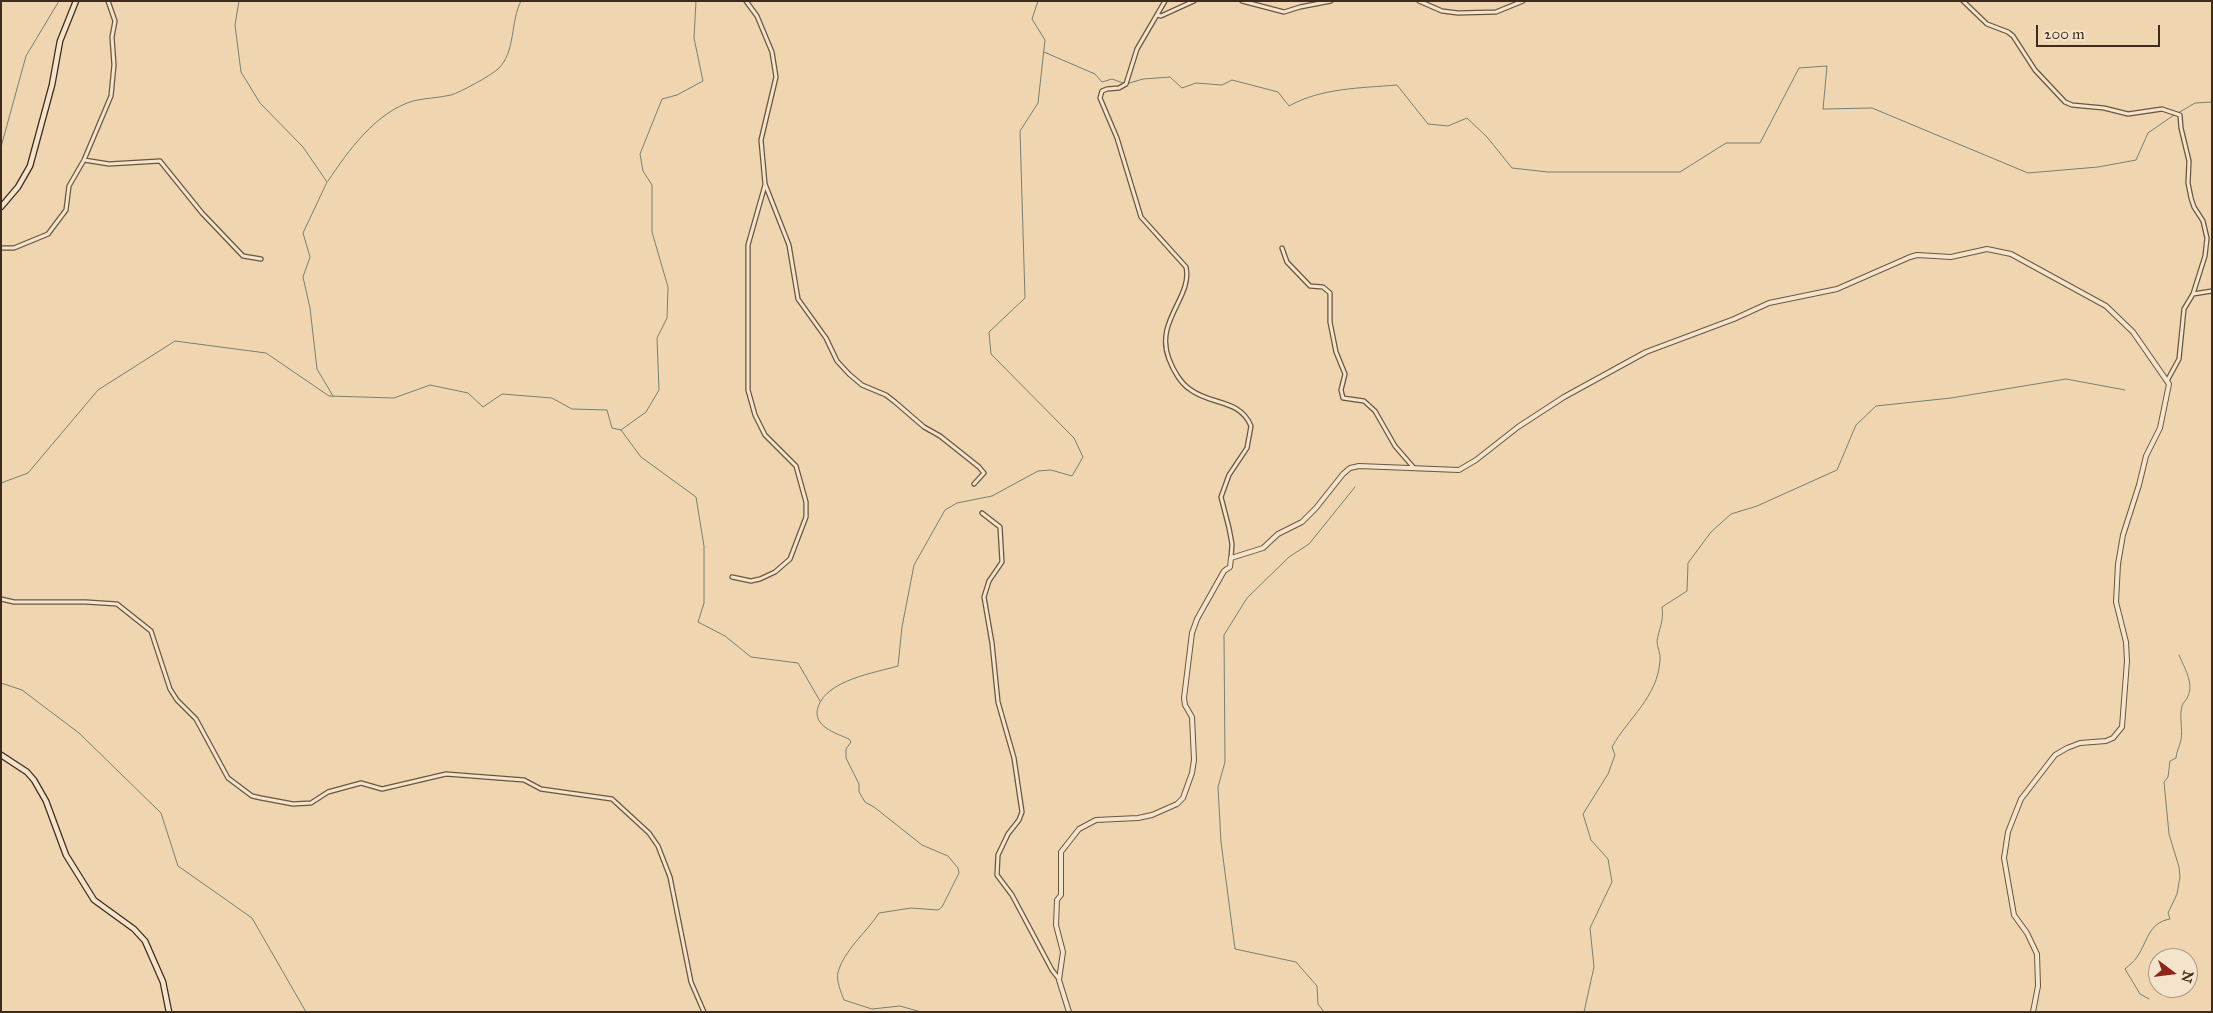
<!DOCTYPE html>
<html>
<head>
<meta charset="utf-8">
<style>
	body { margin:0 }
	#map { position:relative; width:2213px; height:1013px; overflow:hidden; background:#efd5b0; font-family:"IM FELL Great Primer",serif }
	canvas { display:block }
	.frame { position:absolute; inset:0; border:2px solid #3e2b1b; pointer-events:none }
	.north { position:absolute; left:2148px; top:948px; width:50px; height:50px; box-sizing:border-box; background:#f5e4cc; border:1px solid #ac9a85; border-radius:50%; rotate:105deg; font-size:14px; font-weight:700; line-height:20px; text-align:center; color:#3e2b1b }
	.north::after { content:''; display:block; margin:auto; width:18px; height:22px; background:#8f2418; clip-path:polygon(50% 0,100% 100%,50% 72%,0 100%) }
	.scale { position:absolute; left:2036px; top:25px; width:124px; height:22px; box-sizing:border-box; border:2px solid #3e2b1b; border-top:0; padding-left:6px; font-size:15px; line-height:18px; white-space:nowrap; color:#3e2b1b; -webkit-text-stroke:4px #f5e4cc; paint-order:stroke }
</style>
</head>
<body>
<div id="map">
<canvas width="2213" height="1013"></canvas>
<div class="frame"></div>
<div class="north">N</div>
<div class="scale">200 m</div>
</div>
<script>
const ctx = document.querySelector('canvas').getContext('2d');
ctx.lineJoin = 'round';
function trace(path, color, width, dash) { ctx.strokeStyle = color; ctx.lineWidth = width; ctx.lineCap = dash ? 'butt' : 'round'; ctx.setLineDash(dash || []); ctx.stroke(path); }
const stream = new Path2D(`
	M239 1 235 25 241 72 260 103 303 147 327 182 303 233 310 257 303 277 310 308 317 369 333 396
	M696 1 694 38 703 81 677 95 662 99 640 154 643 171 652 185V232L668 287 667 318 657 338 659 390 646 412 621 430 641 457 696 497 704 546V603L698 622 725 636 751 657 798 663 820 701
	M1044 52 1095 74 1102 82 1112 79 1126 84 1143 79 1170 77 1182 88 1196 83 1222 85 1232 80 1278 92 1289 106C1321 88 1361 88 1397 85L1428 124 1448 126 1467 118 1487 137 1512 168 1548 172H1680L1726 143H1760L1799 68 1827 66 1823 109 1872 108 2028 173 2098 167 2136 160 2148 133 2174 115
	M2178 113 2195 103 2212 102
	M1 147 26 56 59 1
	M328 181C348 151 376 112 413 101 425 98 438 98 451 95 461 92 490 76 498 69 516 52 510 22 521 1
	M1 483 28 473 98 390 175 341 266 353 329 396 394 398 430 385 468 393 483 407 502 394 552 398 572 409 607 410 612 428 621 430
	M1 683 22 690 79 733 161 813 178 866 252 918 306 1012
	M2149 999 2140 994 2125 969C2129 965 2134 962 2137 957 2148 941 2148 923 2170 919L2168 913 2177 894 2180 877 2179 867 2169 834 2164 782 2168 777 2170 761 2176 758C2176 752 2180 746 2181 740 2183 729 2179 717 2182 706 2183 702 2187 700 2188 696 2194 683 2184 667 2179 655
	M921 1012 900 1006 872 1009 844 1000C841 992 836 981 838 972 844 950 867 932 879 913L911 908 938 910 942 907 959 873 958 868 948 856 922 845 874 807 865 802 859 792V784L846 758V749L851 742 849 739C835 733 812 726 818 707 827 680 874 673 898 666L902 627 914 565 945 510 957 503 992 496 1038 471 1051 470 1072 476 1083 457 1074 438 991 354 989 332 1025 298 1020 131 1038 103 1045 40 1032 19 1038 1
	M1324 1012 1318 1004 1317 986 1296 962 1235 949 1221 842 1218 787 1225 762 1224 635 1247 598 1289 557 1309 544 1355 487
	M1584 1012 1594 967 1590 928 1612 882 1608 859 1591 840 1583 814 1608 774 1615 755 1612 747C1628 718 1658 697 1660 660 1661 654 1657 647 1657 641 1659 628 1664 622 1662 607L1687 591 1688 563 1711 532 1731 514 1757 506 1837 470 1856 425 1876 406 1951 398 2066 379 2125 390`);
const minor = new Path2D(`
	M746 1 757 16 772 52 776 77 761 140 765 184 789 245 798 299 826 338 837 361 849 374 862 385 886 395 895 402 924 427 940 436 979 467 984 473 974 484
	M1165 1 1137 49 1126 84 1119 88 1107 89 1102 91 1100 98 1117 138 1141 217 1186 267C1193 297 1154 321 1169 359 1173 370 1181 384 1191 390 1211 405 1240 399 1251 426L1247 448 1229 475 1221 497 1229 528 1232 544 1231 558
	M1242 1 1284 12 1300 7 1331 1
	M1419 1 1442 11 1458 13 1496 12 1523 1
	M1963 1 1987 24 2008 32 2013 36 2035 70 2065 102 2072 105 2104 108 2128 114 2162 109 2180 115 2181 128 2189 161 2188 183 2191 198 2194 207 2203 221 2207 238 2205 256 2193 294
	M1157 15 1161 16 1194 1
	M84 160 109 164 160 161 202 213 243 256 261 259
	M1 248H14L48 234 66 210 69 186 84 160 111 96 114 65 112 37 115 21 108 1
	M1282 248 1287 262 1310 286 1323 287 1330 293V322L1336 352 1345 374 1341 390 1343 398 1364 401 1375 411 1395 446 1414 468
	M2167 381 2179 359 2184 309 2193 294 2212 291
	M982 513 1000 527 1002 562 989 581 984 597 992 643 998 702 1014 758 1022 812 1019 820 1008 834 998 855 997 875 1012 895 1052 970 1059 979
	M732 577 751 581 760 579 775 572 790 559 806 517V502L796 466 765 435 755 415 748 390V245L765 185
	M1 599 14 602H86L117 604 151 631 170 689 177 700 196 719 228 778 252 796 261 798 293 804 311 803 328 792 361 783 382 789 446 774 524 780 541 789 612 799 649 833 658 846 670 877 691 982 704 1012`);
const tertiary = new Path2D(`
	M1069 1012 1059 980 1063 952 1056 925 1057 900 1061 895V852L1079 829 1096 820 1138 818 1152 815 1177 804 1183 798 1192 773 1194 760 1192 717 1185 705 1184 698 1192 633 1197 619 1224 571 1230 567 1231 558 1263 548 1278 534 1302 522 1316 508 1343 474 1350 468 1359 466 1459 470 1476 460 1518 427 1564 397 1646 352 1734 319 1769 303 1837 289 1910 257 1917 255 1951 257 1987 249 2011 254 2106 306 2133 332 2169 384 2160 428 2146 456 2139 485 2123 535 2118 564 2116 602 2126 642 2127 661 2122 727 2113 738 2106 741 2080 743 2067 748 2055 755 2021 799 2008 832 2004 858 2014 915 2027 933 2037 954 2038 986 2033 1012`);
const secondary = new Path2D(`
	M1 207 18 187 30 166 52 85 60 41 76 1
	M1 755 27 772 34 780 46 801 66 855 94 900 134 929 145 941 163 982 169 1012`);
trace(stream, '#758073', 1);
trace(minor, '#6a5640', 5.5);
trace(tertiary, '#6a5640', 6);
trace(secondary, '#3e2b1b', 7);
trace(minor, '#f5e4cc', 3);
trace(tertiary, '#f5e4cc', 4);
trace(secondary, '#f5e4cc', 4.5);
</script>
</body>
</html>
